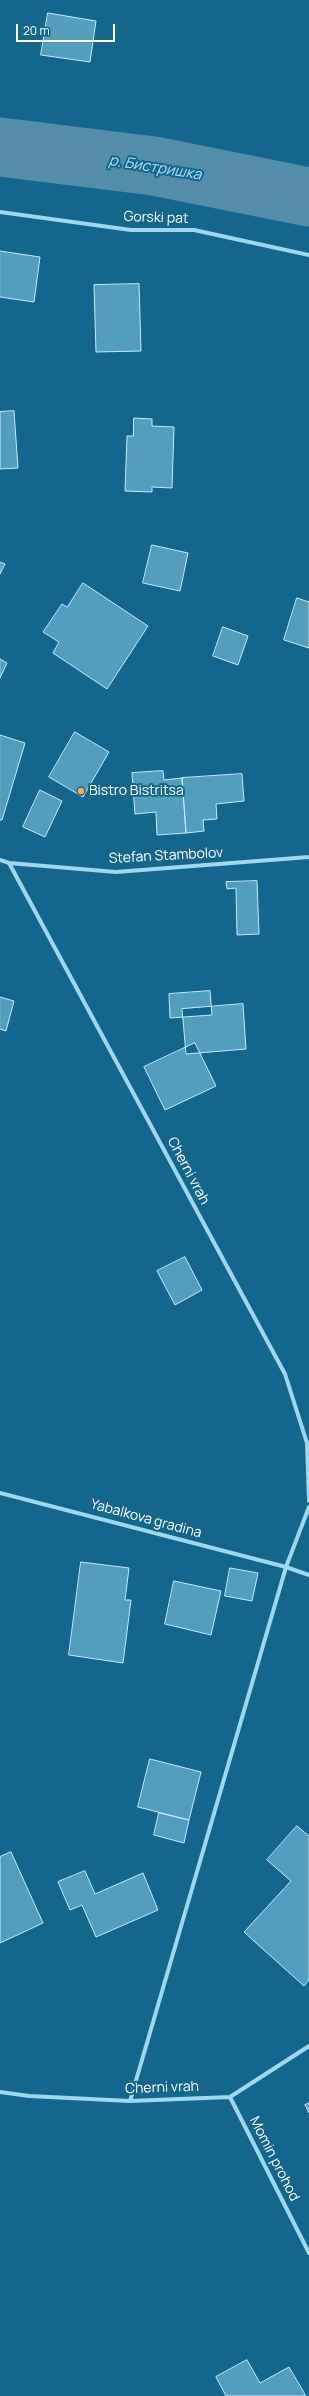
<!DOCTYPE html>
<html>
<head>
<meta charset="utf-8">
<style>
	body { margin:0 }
	#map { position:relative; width:309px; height:2396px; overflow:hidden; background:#15668c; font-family:Manrope,sans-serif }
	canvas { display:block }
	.scale { position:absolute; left:16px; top:24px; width:99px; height:18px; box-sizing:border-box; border:2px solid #fff; border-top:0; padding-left:5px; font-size:12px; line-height:14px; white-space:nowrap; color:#fff; -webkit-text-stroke:3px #15668c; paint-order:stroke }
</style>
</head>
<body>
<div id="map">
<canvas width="309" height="2396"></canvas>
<div class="scale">20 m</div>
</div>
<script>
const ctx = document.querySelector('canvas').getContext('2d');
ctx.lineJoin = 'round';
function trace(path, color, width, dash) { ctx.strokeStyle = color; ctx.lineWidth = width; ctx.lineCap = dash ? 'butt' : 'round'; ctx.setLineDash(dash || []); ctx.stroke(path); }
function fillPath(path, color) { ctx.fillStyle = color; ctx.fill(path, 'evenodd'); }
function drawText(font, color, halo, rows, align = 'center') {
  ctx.font = font + ' Manrope,sans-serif'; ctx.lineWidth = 4; ctx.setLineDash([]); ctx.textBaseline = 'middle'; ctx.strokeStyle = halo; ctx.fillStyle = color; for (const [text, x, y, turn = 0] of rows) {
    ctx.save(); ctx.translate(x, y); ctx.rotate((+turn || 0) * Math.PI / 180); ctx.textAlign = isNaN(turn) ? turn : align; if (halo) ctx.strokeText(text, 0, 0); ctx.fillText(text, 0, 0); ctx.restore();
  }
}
const river = new Path2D(`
	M0 147 154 166 309 197`);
const building = new Path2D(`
	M48 13 96 21 90 62 41 55Z
	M0 251 40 257 34 302 0 297Z
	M139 284 141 351 96 352 94 285Z
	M14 411 18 468 0 469V412Z
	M134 418 152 419V426L174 427 172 488 152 487V492L125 491 127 436H133Z
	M152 545 188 553 180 591 143 583Z
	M0 562 5 564 0 574Z
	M83 583 148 626 107 689 53 653 59 642 43 632 62 604 67 607Z
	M297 598 309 602V648L284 640Z
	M223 627 248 636 238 665 213 656Z
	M0 659 7 663 0 678Z
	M75 732 109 752 83 797 49 777Z
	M0 735 25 743 2 820H0Z
	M163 771 164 780 182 778 186 833 157 835 156 812 135 814 132 773Z
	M242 774 244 801 216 804 217 819 203 820 204 831 186 833 182 778Z
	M40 790 62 801 45 837 23 827Z
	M257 881 259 934 237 935 236 888 227 889 226 882Z
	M210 991 212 1015 170 1018 169 994Z
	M0 997 14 1001 6 1031 0 1029Z
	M243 1004 246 1049 186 1054 182 1009Z
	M195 1043 216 1086 165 1110 144 1067Z
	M185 1257 202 1290 175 1305 157 1271Z
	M81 1562 129 1568 125 1600H131L123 1663 69 1655Z
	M230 1568 258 1573 252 1601 225 1596Z
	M174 1581 221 1591 211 1635 165 1624Z
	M150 1759 201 1772 189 1820 138 1807Z
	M159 1813 189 1820 184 1843 154 1835Z
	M297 1826 309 1836V1980L304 1986 244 1932 291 1881 267 1860Z
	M11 1852 43 1923 0 1943V1857Z
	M85 1871 95 1894 143 1873 158 1910 96 1937 82 1905 70 1910 58 1882Z
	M309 2103V2113L305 2105Z
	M247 2360 260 2383 289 2367 306 2396H226L216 2377Z`);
const minor = new Path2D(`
	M0 212 131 230H194L309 255
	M0 860 9 863 116 872 309 857
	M9 863 285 1374 307 1443 309 1501
	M0 1493 286 1567 130 2101
	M309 1507 286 1567 309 1575
	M0 2092 29 2096 130 2101 230 2097 309 2046
	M230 2097 309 2253`);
const markers = [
	[81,791,4,"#ffa75d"]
];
const streetNames = [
	["Gorski pat",156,218,2],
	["Stefan Stambolov",166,856,-3],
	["Cherni vrah",188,1171,62],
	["Yabalkova gradina",146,1519,15],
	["Cherni vrah",162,2088,-2],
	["Momin prohod",274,2159,63]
];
const poiNames = [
	["Bistro Bistritsa",89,791]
];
const waterNames = [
	["р. Бистришка",155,168,9]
];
trace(river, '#538da7', 59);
fillPath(building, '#539dbd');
trace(building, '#c4ebfb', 1);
trace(minor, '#9ed7f0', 4);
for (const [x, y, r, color] of markers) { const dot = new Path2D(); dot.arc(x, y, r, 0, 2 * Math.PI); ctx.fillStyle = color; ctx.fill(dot); trace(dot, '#15668c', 1.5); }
drawText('14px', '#fff', '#15668c', streetNames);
drawText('14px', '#fff', '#15668c', poiNames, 'left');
drawText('italic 15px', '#aee2f7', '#15668c', waterNames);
</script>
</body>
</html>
